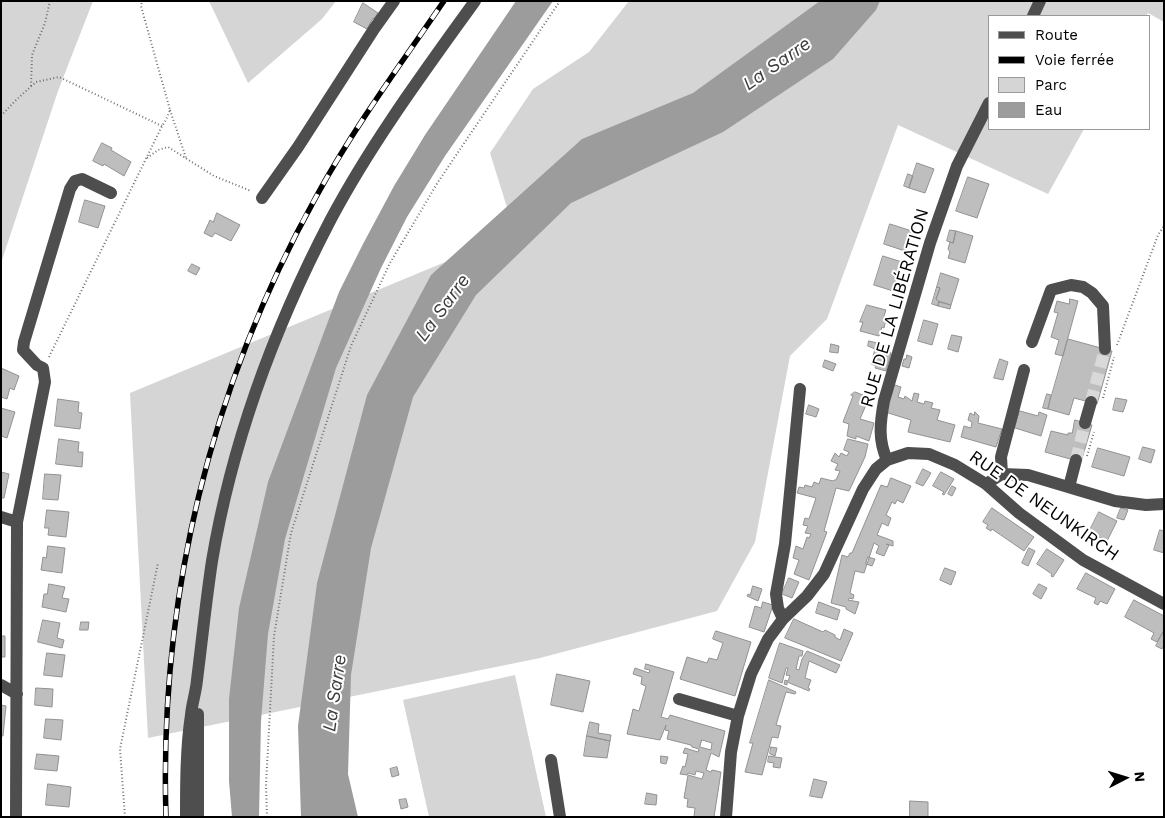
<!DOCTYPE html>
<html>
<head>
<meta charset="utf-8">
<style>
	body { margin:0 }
	#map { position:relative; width:1165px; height:818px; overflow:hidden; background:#fff; font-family:"Work Sans",sans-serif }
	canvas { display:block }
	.frame { position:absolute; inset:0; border:2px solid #000; pointer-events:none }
	.legend { position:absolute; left:988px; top:15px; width:162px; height:115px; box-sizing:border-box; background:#fff; border:1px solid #999; margin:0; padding:6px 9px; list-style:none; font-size:15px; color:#000 }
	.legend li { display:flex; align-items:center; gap:10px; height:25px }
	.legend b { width:25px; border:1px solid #999 }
	.north { position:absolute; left:1100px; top:753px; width:50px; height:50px; -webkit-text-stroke:4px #fff; paint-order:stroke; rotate:85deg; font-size:14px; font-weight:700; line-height:20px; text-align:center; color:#000 }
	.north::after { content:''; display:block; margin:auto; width:18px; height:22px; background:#000; clip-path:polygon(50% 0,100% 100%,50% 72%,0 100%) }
</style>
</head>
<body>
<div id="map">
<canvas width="1165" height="818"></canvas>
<div class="frame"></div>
<ul class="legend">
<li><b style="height:6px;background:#4e4e4e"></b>Route</li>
<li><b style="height:6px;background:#000"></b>Voie ferrée</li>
<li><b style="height:14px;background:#d5d5d5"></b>Parc</li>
<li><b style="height:14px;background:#9c9c9c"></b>Eau</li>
</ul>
<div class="north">N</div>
</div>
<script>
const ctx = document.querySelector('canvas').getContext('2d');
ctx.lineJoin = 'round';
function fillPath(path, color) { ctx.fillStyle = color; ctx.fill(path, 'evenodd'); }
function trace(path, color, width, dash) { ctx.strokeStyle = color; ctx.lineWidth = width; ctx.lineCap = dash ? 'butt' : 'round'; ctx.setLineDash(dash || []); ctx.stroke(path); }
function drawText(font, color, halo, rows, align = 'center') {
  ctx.font = font + ' "Work Sans",sans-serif'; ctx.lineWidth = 4; ctx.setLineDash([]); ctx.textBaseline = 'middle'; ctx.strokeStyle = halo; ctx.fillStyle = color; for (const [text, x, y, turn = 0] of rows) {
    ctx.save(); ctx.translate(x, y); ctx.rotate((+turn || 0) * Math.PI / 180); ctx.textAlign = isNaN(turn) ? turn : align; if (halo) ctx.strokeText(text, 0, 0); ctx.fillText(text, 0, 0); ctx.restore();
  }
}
const green = new Path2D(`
	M1 1H93L58 91 1 263Z
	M209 1H336L322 19 248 83Z
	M629 1H1164V22L1148 13 1146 16H989V129H1084L1048 194 898 125 827 319 790 356 755 542 717 611 540 658 148 738 130 393 515 233 490 153 533 89 589 52Z
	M515 675 546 817H429L403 700Z`);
const water = new Path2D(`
	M516 1H553L445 156 407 217 381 268 336 368 285 539 268 634 261 721 259 817H232L229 781V699L239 608 268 482 339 292 363 244 394 186 425 135Z
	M820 1H880L876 10 833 59 723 132 571 203 476 295 413 397 371 548 351 675 348 774 358 817H301L298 726 317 583 367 395 431 275 582 139 693 93Z`);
const building = new Path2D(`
	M363 3 378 13 374 19 373 18 367 29 354 22Z
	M102 143 112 148 111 150 131 162 124 176 104 164 103 166 93 161Z
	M917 163 934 169 925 193 909 188Z
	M908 174 913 176 909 188 904 186Z
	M968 177 989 184 977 218 956 211Z
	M85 200 105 206 98 228 79 222Z
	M217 213 240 225 231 241 215 233 212 237 204 233 210 220 213 222Z
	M890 224 912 231 905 251 884 244Z
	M950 230 956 231 953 243 947 241Z
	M956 231 973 236 965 263 948 258 950 252 948 249 950 242 953 243Z
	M883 256 902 262 893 291 874 285Z
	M192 264 200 268 196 275 188 271Z
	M941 273 959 279 951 305 938 301 936 299 940 288 937 287Z
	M937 287 940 288 936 299 939 302 938 306 932 304Z
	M1070 299 1078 301 1063 356 1055 354 1059 340 1051 337 1058 313 1054 312 1057 301 1069 304Z
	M939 302 951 305 950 309 938 306Z
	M867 305 886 310 883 319 886 320 884 328 882 327 879 336 860 331 863 322H860Z
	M924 320 938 324 932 345 918 341Z
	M952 335 962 337 958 352 948 349Z
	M1068 339 1112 351 1097 404 1074 398 1069 415 1048 409Z
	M869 341 886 345 884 351 891 353 886 371 875 368 876 366 871 364 875 349 868 346Z
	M831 344 839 346 838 353 830 352Z
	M907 355 912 357 909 368 902 366 904 359H906Z
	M1000 359 1008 362 1003 380 994 378Z
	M825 360 836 364 833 371 823 367Z
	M1 368 19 376 14 390 10 388 7 399 1 397Z
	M892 384 901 387 898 397 904 399 905 396 912 401 914 393 919 394 917 402 924 404 925 401 933 403 931 408 940 410 937 420 955 425 950 442 908 432 911 420 885 412Z
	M855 392 863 395 860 403 866 405 860 419 874 423 869 441 856 436V439L847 436 849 424 843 422 853 396 851 395Z
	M1047 394 1051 395 1048 409 1043 408Z
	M1116 398 1127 400 1123 412 1113 410Z
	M58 399 79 402 78 412 82 413 80 429 55 426Z
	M809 405 819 409 816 417 806 414Z
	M1 408 15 412 7 438 1 436Z
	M1020 411 1038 416 1039 412 1047 415 1041 436 1015 428Z
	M975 412 979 416 978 423 1002 429 996 447 961 437 964 426 971 428 972 422 968 420 970 413 974 415Z
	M1075 420 1092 425 1081 462 1045 452 1051 431 1068 435V433H1072Z
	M59 439 79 442 78 452H83L82 467 56 464Z
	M848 439 868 444 865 457 849 491 836 488 824 531 827 532 809 580 794 574 799 560 793 558 796 546 803 549 807 537 809 538 811 534 805 533 808 526 803 525 805 518 809 519 816 498 797 493 799 487 804 488 805 485 812 487 814 482 819 484 821 478 833 481 834 480H836L840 471 835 470 838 464 831 461 835 453 839 457 841 453 847 456 849 452 844 450Z
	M1143 447 1155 450 1151 463 1139 459Z
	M1098 448 1130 457 1124 476 1092 467Z
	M923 469 931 473 923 486 916 483Z
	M1 472 9 474 4 498H1Z
	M941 472 954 479 944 495 942 494 944 492 933 486Z
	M45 474 61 475 58 500 43 499Z
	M891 478 911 486 903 503 897 500 895 504 892 502 886 515 891 518 888 526 882 523 877 535 893 541V546L886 544 889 545 884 556 876 553 879 546 874 543 864 573 855 571 850 593 854 595 853 599 849 598 848 600 859 602 855 614 846 609V607L831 603 842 555 848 557 850 553H852L881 485 887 487Z
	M952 486 956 488 952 496 948 494Z
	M992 508 1034 537 1024 551 992 529 991 531 986 528 988 525 983 522Z
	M1121 508 1128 510 1124 520 1117 518Z
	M47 510 69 512 66 537 48 535 49 528H45Z
	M1099 512 1117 521 1107 541 1089 532Z
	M1160 530 1164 531V553L1154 550Z
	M48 546 65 548 62 573 41 570 43 557 46 558Z
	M1029 548 1035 551 1028 566 1022 563Z
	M1047 549 1064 560 1053 577 1051 576 1052 574 1037 564Z
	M868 557 875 559 872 566 866 564Z
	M945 568 956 572 951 585 940 580Z
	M1086 573 1115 589 1107 604 1100 601 1098 605 1094 603 1096 598 1077 589Z
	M789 578 799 582 792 598 782 594Z
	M49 584 65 587 62 598 69 599 66 612 42 607 44 594H47Z
	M1039 584 1047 588 1041 599 1033 594Z
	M753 586 762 589 758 601 747 596 748 594 750 595Z
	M1134 600 1164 616V630L1157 642 1151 639 1154 633 1125 617Z
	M763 602 773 605 764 632 749 627 755 606 761 608Z
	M819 602 840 610 837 620 816 613Z
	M794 619 823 632 825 630 835 635V637L840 640 844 629 853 633 841 661 785 638Z
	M43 620 60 623 57 638 64 640 62 648 38 642Z
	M81 622H89L88 630H80Z
	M716 631 751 642 735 696 680 679 687 657 707 663 709 658 717 660 723 643 713 639Z
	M1164 631V645L1162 649 1156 646Z
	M1 636H5V657H1Z
	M780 643 803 651 802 656H799L796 669 799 670 802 659 807 651 840 665 836 673 809 661 805 678 811 680 808 688 810 689 809 691 787 682V685L784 684 785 680 788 681 790 676 786 675 788 668H786L782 683 769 678Z
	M47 653 65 655 62 677 44 675Z
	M646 664 674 672 661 717 668 719 670 715 725 731 719 757 711 753 706 770 711 772 712 770 721 772 714 817H694L695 808 687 807 688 799 684 798 688 775 702 779 704 773 696 771 695 775 688 773 687 775 680 774 683 766 685 767 688 754 683 753 685 748 698 752 699 749 692 747 691 745 667 739 669 731 665 730 666 725 660 740 627 734 633 709 639 711 646 686 641 684 642 677 633 674 635 668 649 673 650 670 645 669ZM702 740 712 743 711 750 700 747Z
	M557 674 590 681 583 712 551 705Z
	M769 680 796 692 795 694 786 692 776 725 781 726 778 738 772 737 762 775 745 772 753 743H750Z
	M36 688 53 689 52 707 35 705Z
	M1 705 6 706 3 736H1Z
	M46 719 63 720 61 740 44 738Z
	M590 722 599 724 598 733 611 735 610 741 587 736Z
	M587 736 610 741 607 758 584 756Z
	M771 747 777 748 775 756 770 754Z
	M37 754 59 756 57 771 35 769Z
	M661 756 668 757 666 764 661 763Z
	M769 756 782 758 780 768 773 767 774 763 768 762Z
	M397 767 399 775 392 777 390 769Z
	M814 779 827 782 822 798 810 796Z
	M48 784 71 787 69 807 46 805Z
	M647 793 657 795 656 805 645 804Z
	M406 799 408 807 401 809 399 800Z
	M910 801 928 802V817H910Z`);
const minorTunnel = new Path2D(`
	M1091 402 1105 349
	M1076 460 1085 423`);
const path = new Path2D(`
	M31 86 32 55 45 23 50 1
	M170 110 186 158
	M1 116 15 101 36 82 59 77 162 126
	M147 158 158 150 168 147 214 176 251 191
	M1117 345 1158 235 1164 226
	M49 357 162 126 166 120 170 110 141 6 142 1
	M1103 398 1114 357
	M1087 456 1094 432
	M125 817 120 749 158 563
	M267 817 266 785 274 636 291 533 351 346 390 263 438 182 560 1`);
const minor = new Path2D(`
	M1033 16 1040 1
	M262 198 298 147 374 29 394 1
	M1032 342 1051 290 1071 285 1083 287 1092 293 1103 306 1105 349
	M1085 423 1091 402
	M887 460C878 440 880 423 884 401L930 243 957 166 989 103
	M1002 474 1001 457 1024 370
	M986 484 1002 474 1028 475 1115 501 1146 505 1164 504
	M1069 487 1076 460
	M1 517 17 522
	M783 619 778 608 776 594 785 544 800 389
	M1 685 17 694
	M679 699 738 716
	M198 714V817
	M551 760 560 817
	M16 817 17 522 45 382 43 368 37 365 23 350 24 342 70 189 75 181 82 179 111 193
	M186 817C186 783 186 748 191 715 192 703 196 692 197 680 202 640 206 601 212 561 232 442 275 326 331 219 372 142 424 72 475 1
	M726 817 731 752 738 716 751 674 768 639 783 619 807 596 824 574 863 489 876 469 887 460 908 453 929 454 955 465 986 484 1019 513 1083 560 1164 604`);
const rail = new Path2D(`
	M166 817C159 598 210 388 316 197 353 129 400 65 444 1`);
const streetNames = [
	["RUE DE LA LIBÉRATION",895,308,-74],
	["RUE DE NEUNKIRCH",1044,506,35]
];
const waterNames = [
	["La Sarre",777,64,-35],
	["La Sarre",443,308,-54],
	["La Sarre",335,693,-82]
];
fillPath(green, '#d5d5d5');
fillPath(water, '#9c9c9c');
fillPath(building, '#bebebe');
trace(building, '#929292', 1);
trace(minorTunnel, '#d9d9d9', 12, [12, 6]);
trace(path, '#707070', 2, [1, 2.5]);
trace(minor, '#4e4e4e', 12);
trace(rail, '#000', 5.5);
trace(rail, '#fff', 4, [11]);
drawText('18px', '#000', '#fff', streetNames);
drawText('italic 19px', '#3d3d3d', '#fff', waterNames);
</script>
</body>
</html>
